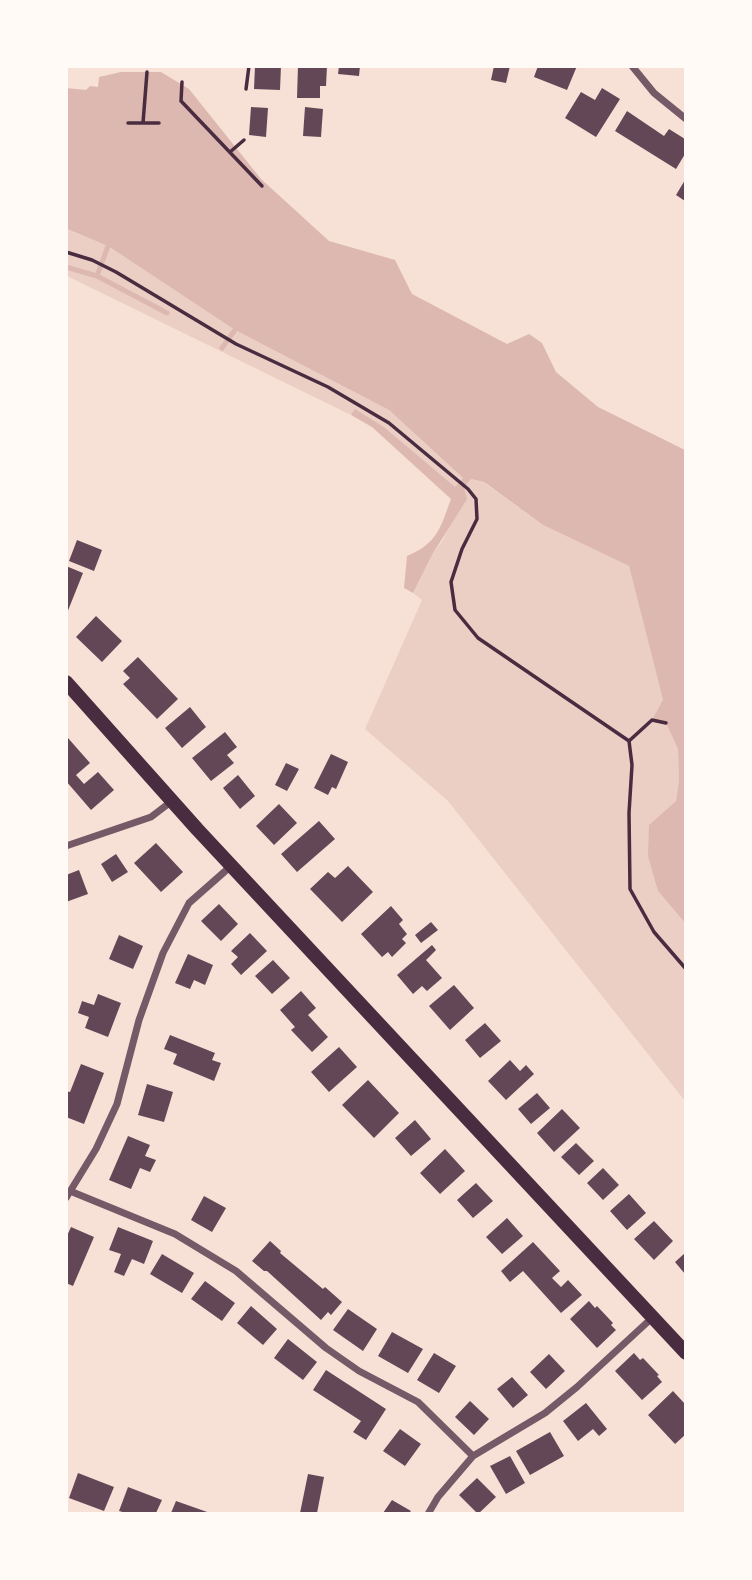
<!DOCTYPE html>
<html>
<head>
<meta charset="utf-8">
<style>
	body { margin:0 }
	#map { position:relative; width:752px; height:1580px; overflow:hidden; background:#f7e1d7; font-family:"Playfair Display",serif }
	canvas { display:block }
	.frame { position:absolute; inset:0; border:68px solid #fffaf5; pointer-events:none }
</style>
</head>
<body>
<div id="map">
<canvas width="752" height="1580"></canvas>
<div class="frame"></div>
</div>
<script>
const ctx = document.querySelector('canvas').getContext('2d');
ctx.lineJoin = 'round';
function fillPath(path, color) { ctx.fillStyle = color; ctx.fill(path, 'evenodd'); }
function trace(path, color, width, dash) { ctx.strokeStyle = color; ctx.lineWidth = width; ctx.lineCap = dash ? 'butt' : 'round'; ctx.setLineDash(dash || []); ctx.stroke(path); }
const green = new Path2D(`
	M66 229 108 246 235 330 389 410 463 478 455 488 384 427 356 410 351 415 67 276Z
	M471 479 483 482 543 525 629 566 663 700 666 723 678 749 679 781 676 801 650 825 658 891 685 923V1101L448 801 365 729 422 600 413 593 432 555 443 540 464 494V488Z`);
const water = new Path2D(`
	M121 72H161L189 89 261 179 329 241 395 260 412 294 507 344 529 334 542 343 556 372 598 407 685 450V923L658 891 648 856 649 825 676 801 679 781 678 749 666 723 652 720 663 700 629 566 543 525 484 482 471 479 464 488 467 499 432 555 413 593 404 588 407 556C438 543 440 528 451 499L372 427 351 415 355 409 384 427 455 487 463 478 389 410 235 330 108 246 67 229 66 88 86 90 90 86 98 87 99 77Z`);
const stream = new Path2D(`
	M66 267 97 276 167 313
	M97 276 108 246
	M222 348 235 330`);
const building = new Path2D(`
	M255 66H281L280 90 254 89Z
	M298 66H327L326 86H320V98H297Z
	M339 66H360L359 76 338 74Z
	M494 66H510L506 83 491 80Z
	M538 66H577L567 90 534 77Z
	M602 88 620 99 596 137 565 118 581 92 595 100Z
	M251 107 268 108 266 137 249 135Z
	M305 107 323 109 321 137 303 136Z
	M627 111 664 136 669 129 685 139V154L676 169 615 131Z
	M685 180V201L676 195Z
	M77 540 102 550 94 571 69 561Z
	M66 566 83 573 67 613H66Z
	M96 616 122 641 102 662 76 637Z
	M138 657 178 699 157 719 123 684 130 678 123 671Z
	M190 707 206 727 182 748 165 728Z
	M225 732 237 747 227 755 234 763 211 781 192 758Z
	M68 738 90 763 76 775 84 784 98 772 114 790 91 810 66 781Z
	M331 754 348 762 336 789 332 787 328 795 314 788Z
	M286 763 299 769 287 791 275 785Z
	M238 775 255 796 240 809 223 788Z
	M279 804 297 823 274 845 256 826Z
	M319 821 335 839 297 872 281 854Z
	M156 843 183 872 161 892 134 863Z
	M116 854 128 872 112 882 101 864Z
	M348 866 373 892 342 922 310 889 328 872 335 878Z
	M79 870 88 894 66 902V875Z
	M219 904 238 924 221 941 201 921Z
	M391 906 403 920 399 924 407 934 402 939 406 943 392 957 388 952 382 957 361 934Z
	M431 922 438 930 421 943 415 935Z
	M250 933 267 951 241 975 231 964 238 957 231 951Z
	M119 935 143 946 133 969 109 959Z
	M432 945 436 950 426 960 442 978 427 991 422 986 413 994 397 975Z
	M188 954 213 965 205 985 194 980 190 989 175 983Z
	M273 960 290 978 272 994 255 976Z
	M454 985 474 1008 450 1030 429 1006Z
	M301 991 316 1008 308 1015 328 1037 312 1052 291 1030 295 1027 280 1010Z
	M98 994 121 1003 108 1037 85 1028 89 1017 78 1013 82 1001 94 1005Z
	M485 1023 501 1041 480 1058 465 1040Z
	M170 1035 215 1053 212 1060 221 1063 214 1081 173 1064 177 1054 164 1049Z
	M339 1047 357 1067 329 1092 311 1072Z
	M510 1060 520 1071 526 1065 534 1074 506 1100 488 1081Z
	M81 1064 104 1073 84 1124 66 1117V1091L70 1092Z
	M368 1080 399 1113 374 1138 342 1105Z
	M147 1084 173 1092 164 1122 138 1115Z
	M537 1093 550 1108 531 1124 518 1109Z
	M562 1109 580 1128 554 1152 537 1133Z
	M415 1120 431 1139 411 1156 395 1138Z
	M128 1136 150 1145 145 1156 156 1160 150 1172 140 1168 131 1189 109 1180Z
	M576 1143 594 1161 579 1175 561 1157Z
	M445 1149 465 1171 440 1194 420 1173Z
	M603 1168 619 1185 603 1200 587 1183Z
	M476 1183 493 1201 473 1218 457 1200Z
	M629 1194 646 1213 627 1230 610 1211Z
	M204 1196 226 1208 212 1232 191 1220Z
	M507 1218 523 1236 502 1254 486 1237Z
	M654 1221 673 1241 654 1260 634 1239Z
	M71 1227 94 1237 73 1286 66 1283V1238Z
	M118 1227 153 1241 144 1264 132 1259 124 1276 114 1272 121 1254 109 1250Z
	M270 1241 281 1251 280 1253 323 1289 325 1287 342 1302 331 1315 328 1312 321 1320 267 1271H264L252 1261Z
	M533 1242 560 1271 552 1278 561 1287 568 1280 582 1295 561 1313 523 1271 510 1282 501 1271Z
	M685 1253V1274L675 1262Z
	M162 1254 194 1273 182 1293 150 1274Z
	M205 1281 235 1303 222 1321 191 1299Z
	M589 1301 595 1308 597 1306 613 1323 611 1325 616 1330 597 1348 570 1319Z
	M251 1306 277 1329 263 1345 237 1323Z
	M348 1309 377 1329 363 1351 333 1330Z
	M392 1332 423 1349 408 1373 378 1356Z
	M288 1339 317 1362 303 1380 274 1358Z
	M434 1353 456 1366 439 1393 417 1380Z
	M634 1353 640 1360 643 1358 659 1375 657 1376 662 1382 642 1400 615 1371Z
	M549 1354 565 1371 546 1389 530 1372Z
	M326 1370 386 1409 366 1440 353 1432 361 1421 313 1390Z
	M512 1377 528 1395 513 1408 497 1389Z
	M673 1391 685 1404V1435L675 1444 648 1415Z
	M470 1401 489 1419 474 1435 455 1417Z
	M586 1403 607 1429 599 1436 593 1429 578 1441 563 1421Z
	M400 1429 421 1444 405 1466 383 1451Z
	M550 1432 564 1456 530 1475 516 1451Z
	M510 1456 525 1483 506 1494 490 1466Z
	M78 1473 114 1487 104 1511 69 1498Z
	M308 1474 324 1477 317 1513H300Z
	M477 1478 496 1497 478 1514 459 1495Z
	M128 1487 162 1500 156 1513H126L119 1511Z
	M392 1500 411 1511 409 1513H383Z
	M176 1501 210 1513H171Z`);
const path = new Path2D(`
	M182 82 181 101 262 186
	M246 89 249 66
	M128 123H159
	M143 123 147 72
	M230 152 244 140
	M66 252 92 260 116 272 236 344 328 387 389 423 468 489 476 499 477 519 462 549 451 582 455 610 478 638 629 741 632 765 629 813 630 889 654 932 686 969
	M629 741 652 720 666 723`);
const minor = new Path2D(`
	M632 66 654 93 686 119
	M66 846 151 817 172 801
	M70 1191 175 1234 236 1271 326 1348 359 1371 418 1402 473 1456
	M66 1198 96 1149 117 1104 139 1020 163 953 189 903 231 866
	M428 1514 438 1497 473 1456 545 1413 577 1387 653 1317`);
const secondary = new Path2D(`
	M66 682 197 829 686 1353`);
fillPath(green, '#ebcfc5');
fillPath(water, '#dcb8b0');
trace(stream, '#dcb8b0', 5);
fillPath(building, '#644757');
trace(path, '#4a2c40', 3.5);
trace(minor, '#755966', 7);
trace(secondary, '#4a2c40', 14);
</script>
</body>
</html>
